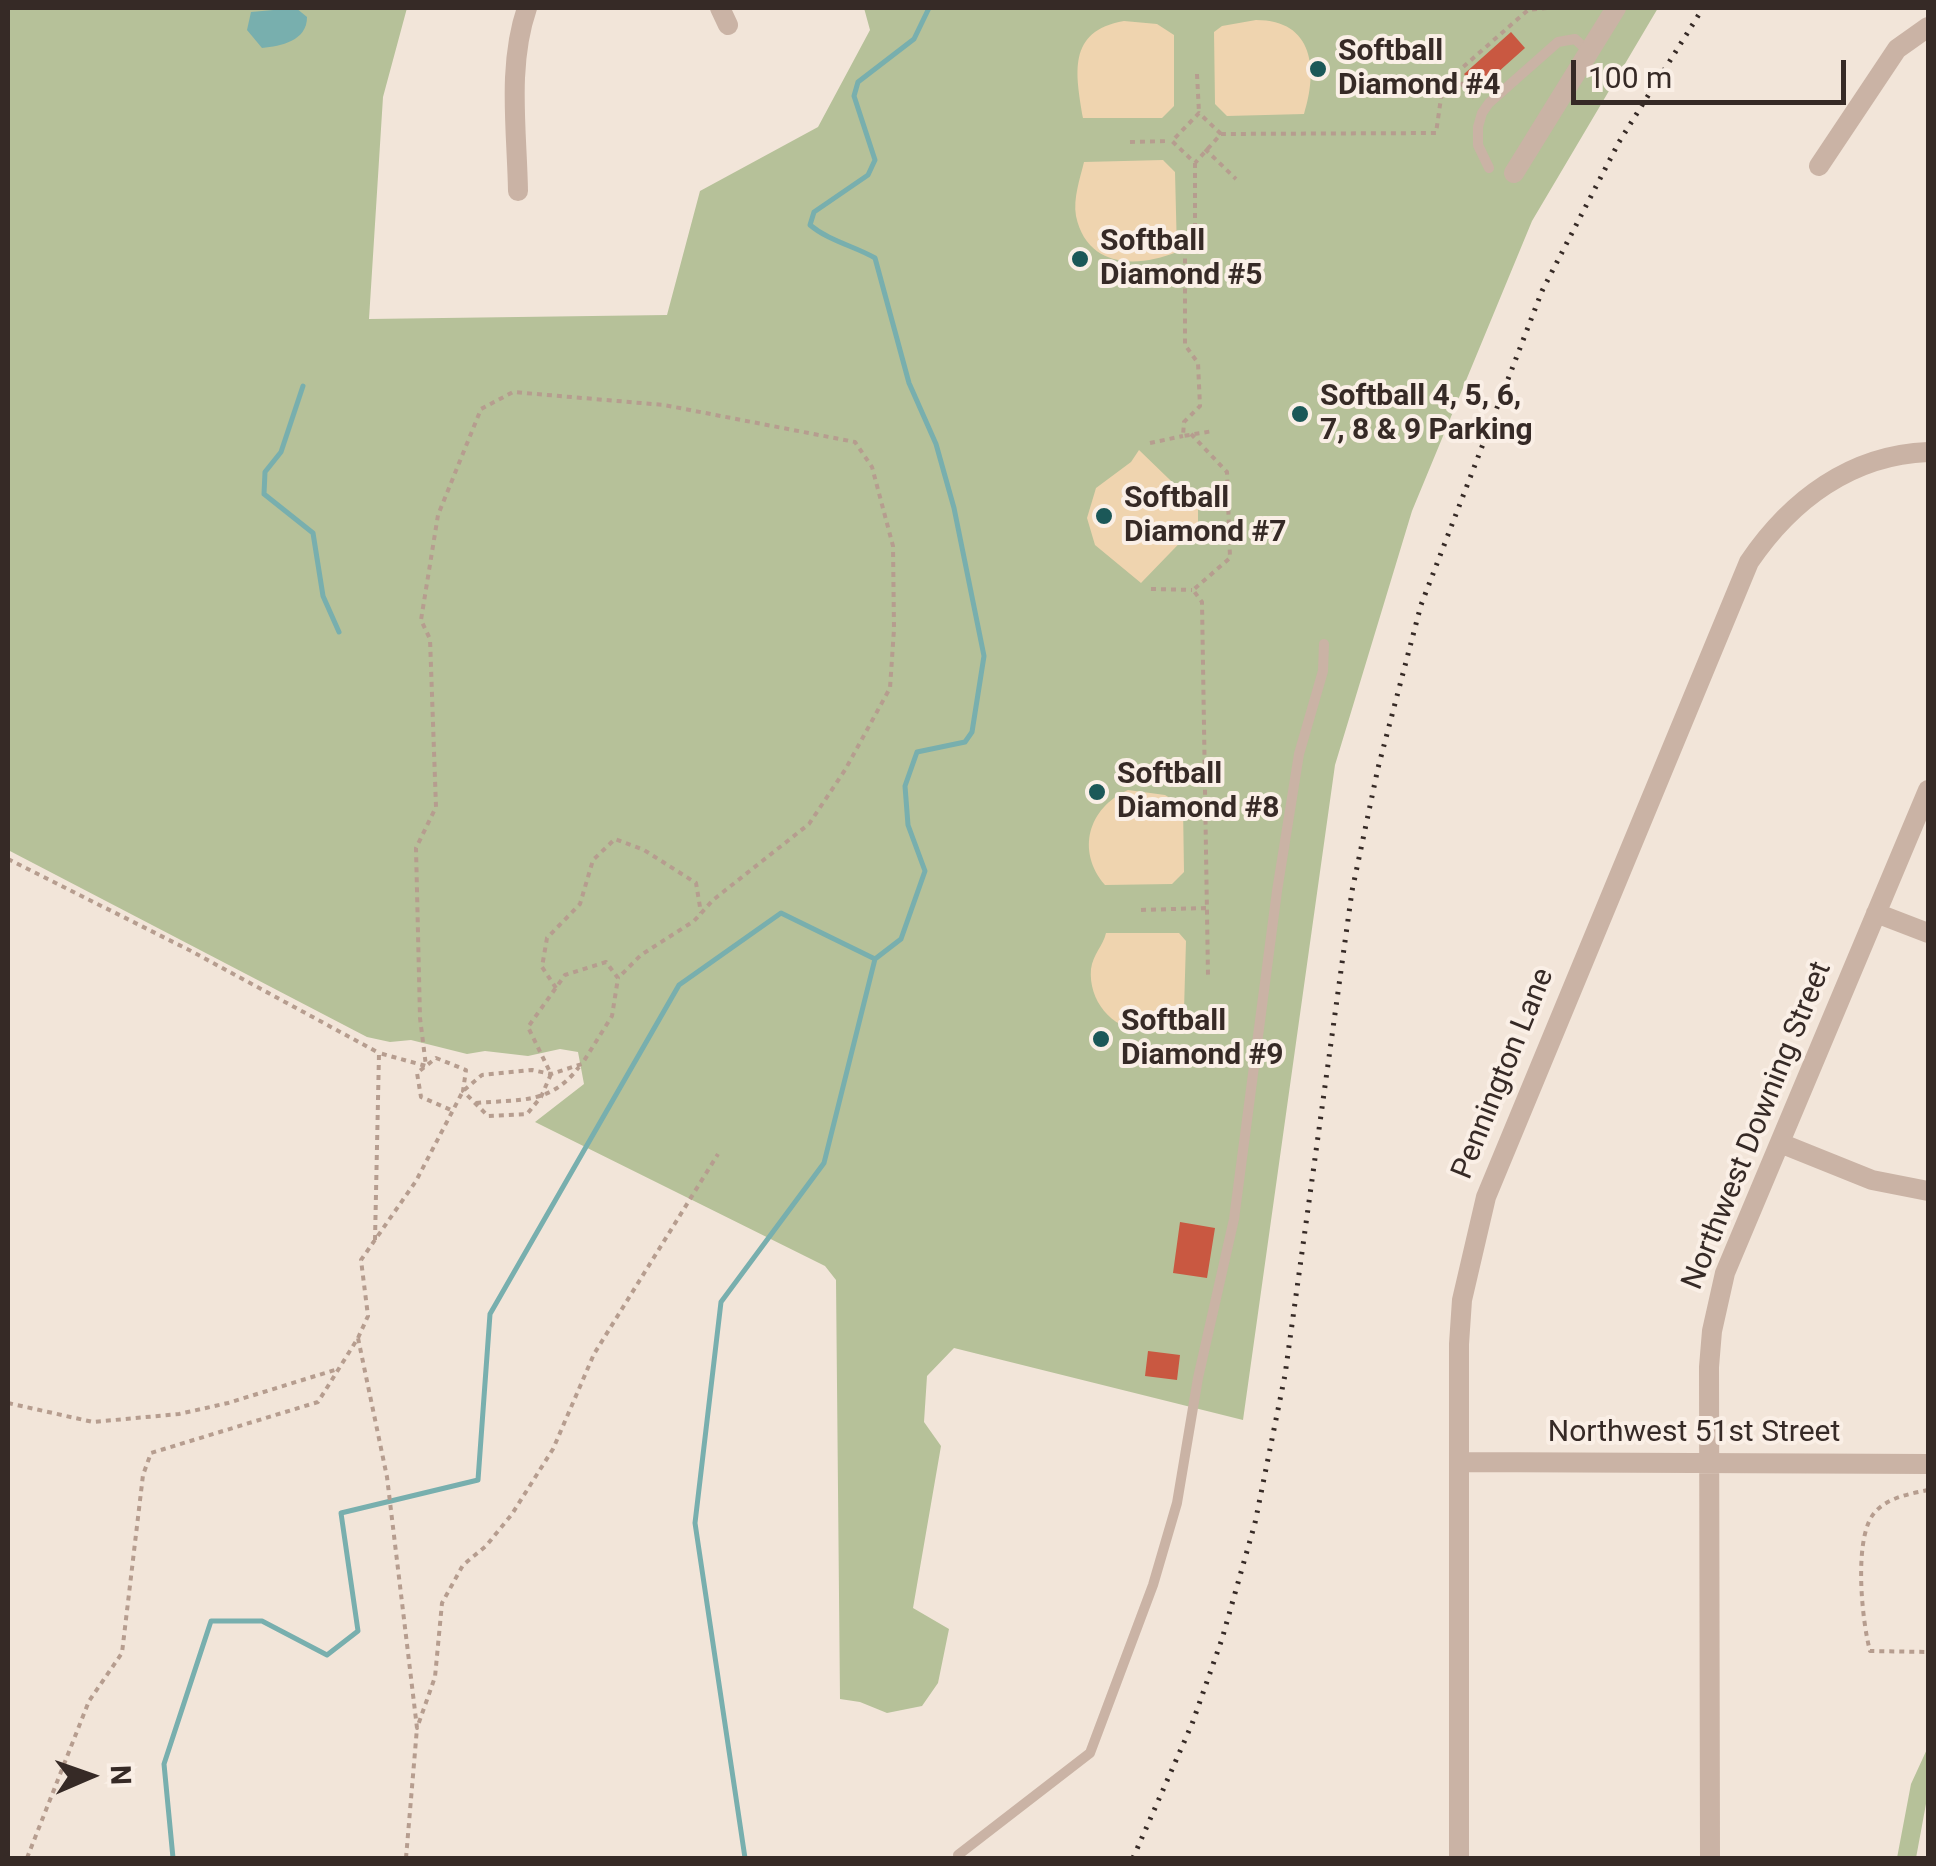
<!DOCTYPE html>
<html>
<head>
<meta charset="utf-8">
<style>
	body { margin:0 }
	#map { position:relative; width:1936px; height:1866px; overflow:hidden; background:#f2e5d9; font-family:Roboto,sans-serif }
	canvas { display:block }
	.frame { position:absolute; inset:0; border:10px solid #362a26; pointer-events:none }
	.north { position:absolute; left:40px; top:1726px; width:100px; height:100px; -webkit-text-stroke:8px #faefe6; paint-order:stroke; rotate:88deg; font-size:28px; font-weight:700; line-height:40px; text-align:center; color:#362a26 }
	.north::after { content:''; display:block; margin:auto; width:35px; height:45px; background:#362a26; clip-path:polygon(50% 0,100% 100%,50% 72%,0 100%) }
	.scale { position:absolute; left:1571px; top:60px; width:275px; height:45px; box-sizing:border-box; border:5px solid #362a26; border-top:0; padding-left:12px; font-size:30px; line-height:35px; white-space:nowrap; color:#362a26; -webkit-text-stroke:8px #faefe6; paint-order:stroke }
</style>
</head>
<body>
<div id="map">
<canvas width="1936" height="1866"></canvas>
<div class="frame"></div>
<div class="north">N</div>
<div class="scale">100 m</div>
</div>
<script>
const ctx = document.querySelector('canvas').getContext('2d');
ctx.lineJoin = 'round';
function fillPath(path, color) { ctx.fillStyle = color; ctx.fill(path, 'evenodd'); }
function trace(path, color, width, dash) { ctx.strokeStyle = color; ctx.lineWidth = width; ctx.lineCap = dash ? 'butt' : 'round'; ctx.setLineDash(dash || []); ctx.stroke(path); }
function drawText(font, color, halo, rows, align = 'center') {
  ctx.font = font + ' Roboto,sans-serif'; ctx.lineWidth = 8; ctx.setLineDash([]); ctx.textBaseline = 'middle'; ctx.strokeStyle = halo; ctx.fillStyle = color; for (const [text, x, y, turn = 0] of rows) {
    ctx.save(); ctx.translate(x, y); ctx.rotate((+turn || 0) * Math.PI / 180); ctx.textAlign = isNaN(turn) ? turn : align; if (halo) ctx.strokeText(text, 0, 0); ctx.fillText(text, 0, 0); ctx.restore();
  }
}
const green = new Path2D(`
	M8 8H407L383 97 369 319 667 315 700 191 818 127 870 30 864 8H1658L1532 221 1412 511 1335 765 1243 1420 954 1348 927 1376 924 1422 941 1446 913 1608 949 1629 938 1683 922 1706 887 1713 860 1702 840 1699 836 1280 825 1266 535 1122 584 1084 578 1052 560 1049 528 1056 485 1051 467 1054 411 1040 390 1042 367 1037 8 850Z
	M1928 1747V1793L1916 1858H1897L1911 1784Z`);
const sand = new Path2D(`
	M1256 20C1314 20 1318 70 1304 114L1227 116 1215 104 1214 32 1222 26Z
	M1124 21 1157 24 1174 35V106L1162 118H1083C1076 75 1066 31 1124 21Z
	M1163 160 1175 172 1177 252C1137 268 1087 268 1076 216 1073 198 1080 179 1084 162Z
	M1139 450 1198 507V524L1141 583 1095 545 1087 518 1096 488 1131 462Z
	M1128 790 1165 795 1183 806 1184 872 1172 884 1105 885C1076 851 1088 808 1128 790Z
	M1106 933H1179L1186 941 1184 1010C1173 1017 1163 1027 1149 1029 1115 1034 1088 1002 1091 969 1093 954 1103 946 1106 933Z`);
const water = new Path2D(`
	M296 8 307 17C307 41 281 46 262 48L247 30 251 12Z`);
const stream = new Path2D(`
	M303 386 281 452 265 472 264 494 313 533 323 596 339 632
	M173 1858 164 1764 211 1621H262L327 1655 358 1631 341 1513 478 1480 490 1314 679 985 781 913 875 959 901 939 925 871 908 825 905 786 917 752 965 742 972 732 984 656 954 508 936 444 909 383 875 258C854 246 829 241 810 225L814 212 868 175 875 160 854 96 858 82 914 39 929 8
	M745 1858 695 1523 721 1302 824 1163 875 959`);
const building = new Path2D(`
	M1511 32 1525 48 1478 90 1464 74Z
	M1180 1222 1215 1228 1207 1278 1173 1273Z
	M1148 1351 1180 1355 1177 1380 1145 1376Z`);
const path = new Path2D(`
	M1197 74 1199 113
	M1454 75 1474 98
	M1221 134 1199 113 1172 141 1195 163 1221 134 1436 133 1442 91 1454 75 1528 10 1547 8
	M1130 142 1170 141
	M1205 149 1236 179
	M1195 163V238L1185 247V345L1198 363 1200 406 1184 422 1183 436 1213 431
	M1191 434 1227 472 1230 558 1193 590 1202 602 1208 976
	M1150 443 1183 436
	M1151 589 1192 590
	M8 859 191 951 379 1053
	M1141 910 1206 908
	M556 988 542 967 547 938 580 904 593 860 615 839 644 850 696 883 701 913
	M476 1103C520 1099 550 1105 579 1067
	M375 1240 379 1053 426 1066 420 1018 416 848 436 807 430 639 421 620 438 515 481 409 513 392 664 405 855 442 872 467 893 546 894 629 890 688 845 770 809 824 713 900 694 921 641 955 618 978
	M358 1338 368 1316 361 1260 416 1181 463 1091 482 1075 532 1070 551 1074 582 1064 612 1016 618 978 606 962 565 975 528 1027 551 1074 541 1097 527 1114 488 1116 463 1091 466 1070 436 1058 417 1073 421 1097 451 1110
	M8 1403 93 1422 179 1414 228 1403 338 1369
	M1928 1490C1909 1494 1884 1498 1872 1516 1854 1544 1862 1621 1870 1651L1928 1652
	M27 1858 89 1701 122 1653 143 1475 151 1453 318 1402 358 1338 387 1477 417 1728 435 1677 442 1603 463 1565 486 1546 512 1514 553 1449 594 1354 718 1154
	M406 1858 417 1728`);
const lane = new Path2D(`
	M1489 168 1478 145V127L1482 113 1489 103 1558 42 1575 39 1588 51
	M958 1855 1090 1753 1153 1585 1177 1503 1198 1378 1234 1219 1277 891 1299 754 1323 671 1324 644`);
const street = new Path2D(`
	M720 8 728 25
	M1819 166 1897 49 1928 27
	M1514 173 1616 8
	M518 191C517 131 507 66 527 8
	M1876 913 1928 933
	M1780 1143 1872 1180 1928 1191
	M1459 1462 1928 1464
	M1459 1858V1344L1462 1300 1486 1197 1749 562C1791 500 1851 455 1928 452
	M1710 1858 1709 1367 1712 1331 1725 1273 1928 790`);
const rail = new Path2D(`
	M1133 1858 1192 1724 1222 1639 1255 1523 1285 1375 1352 891 1378 768 1421 605 1542 291 1619 142 1703 8`);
const markers = [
	[1318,69,10,"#1b5858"],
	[1080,259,10,"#1b5858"],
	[1300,414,10,"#1b5858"],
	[1104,516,10,"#1b5858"],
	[1097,792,10,"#1b5858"],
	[1101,1039,10,"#1b5858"]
];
const poiNames = [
	["Softball",1338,52],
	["Diamond #4",1338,86],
	["Softball",1100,242],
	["Diamond #5",1100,276],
	["Softball 4, 5, 6,",1320,397],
	["7, 8 & 9 Parking",1320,431],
	["Softball",1124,499],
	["Diamond #7",1124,533],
	["Softball",1117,775],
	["Diamond #8",1117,809],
	["Softball",1121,1022],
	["Diamond #9",1121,1056]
];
const streetNames = [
	["Pennington Lane",1504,1074,-68],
	["Northwest Downing Street",1758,1126,-68],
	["Northwest 51st Street",1694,1433]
];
fillPath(green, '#b6c199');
fillPath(sand, '#efd4af');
fillPath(water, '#78afae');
trace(stream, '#78afae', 5);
fillPath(building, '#c95841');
trace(path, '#b69d8f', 4, [5, 5]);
trace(lane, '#cab3a5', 10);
trace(street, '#cab3a5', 20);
trace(rail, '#362a26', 5, [2.5, 8]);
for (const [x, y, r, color] of markers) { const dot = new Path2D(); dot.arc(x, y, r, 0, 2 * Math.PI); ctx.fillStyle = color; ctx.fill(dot); trace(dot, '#faefe6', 4); }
drawText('bold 30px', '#362a26', '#faefe6', poiNames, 'left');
drawText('30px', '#362a26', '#faefe6', streetNames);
</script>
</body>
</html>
